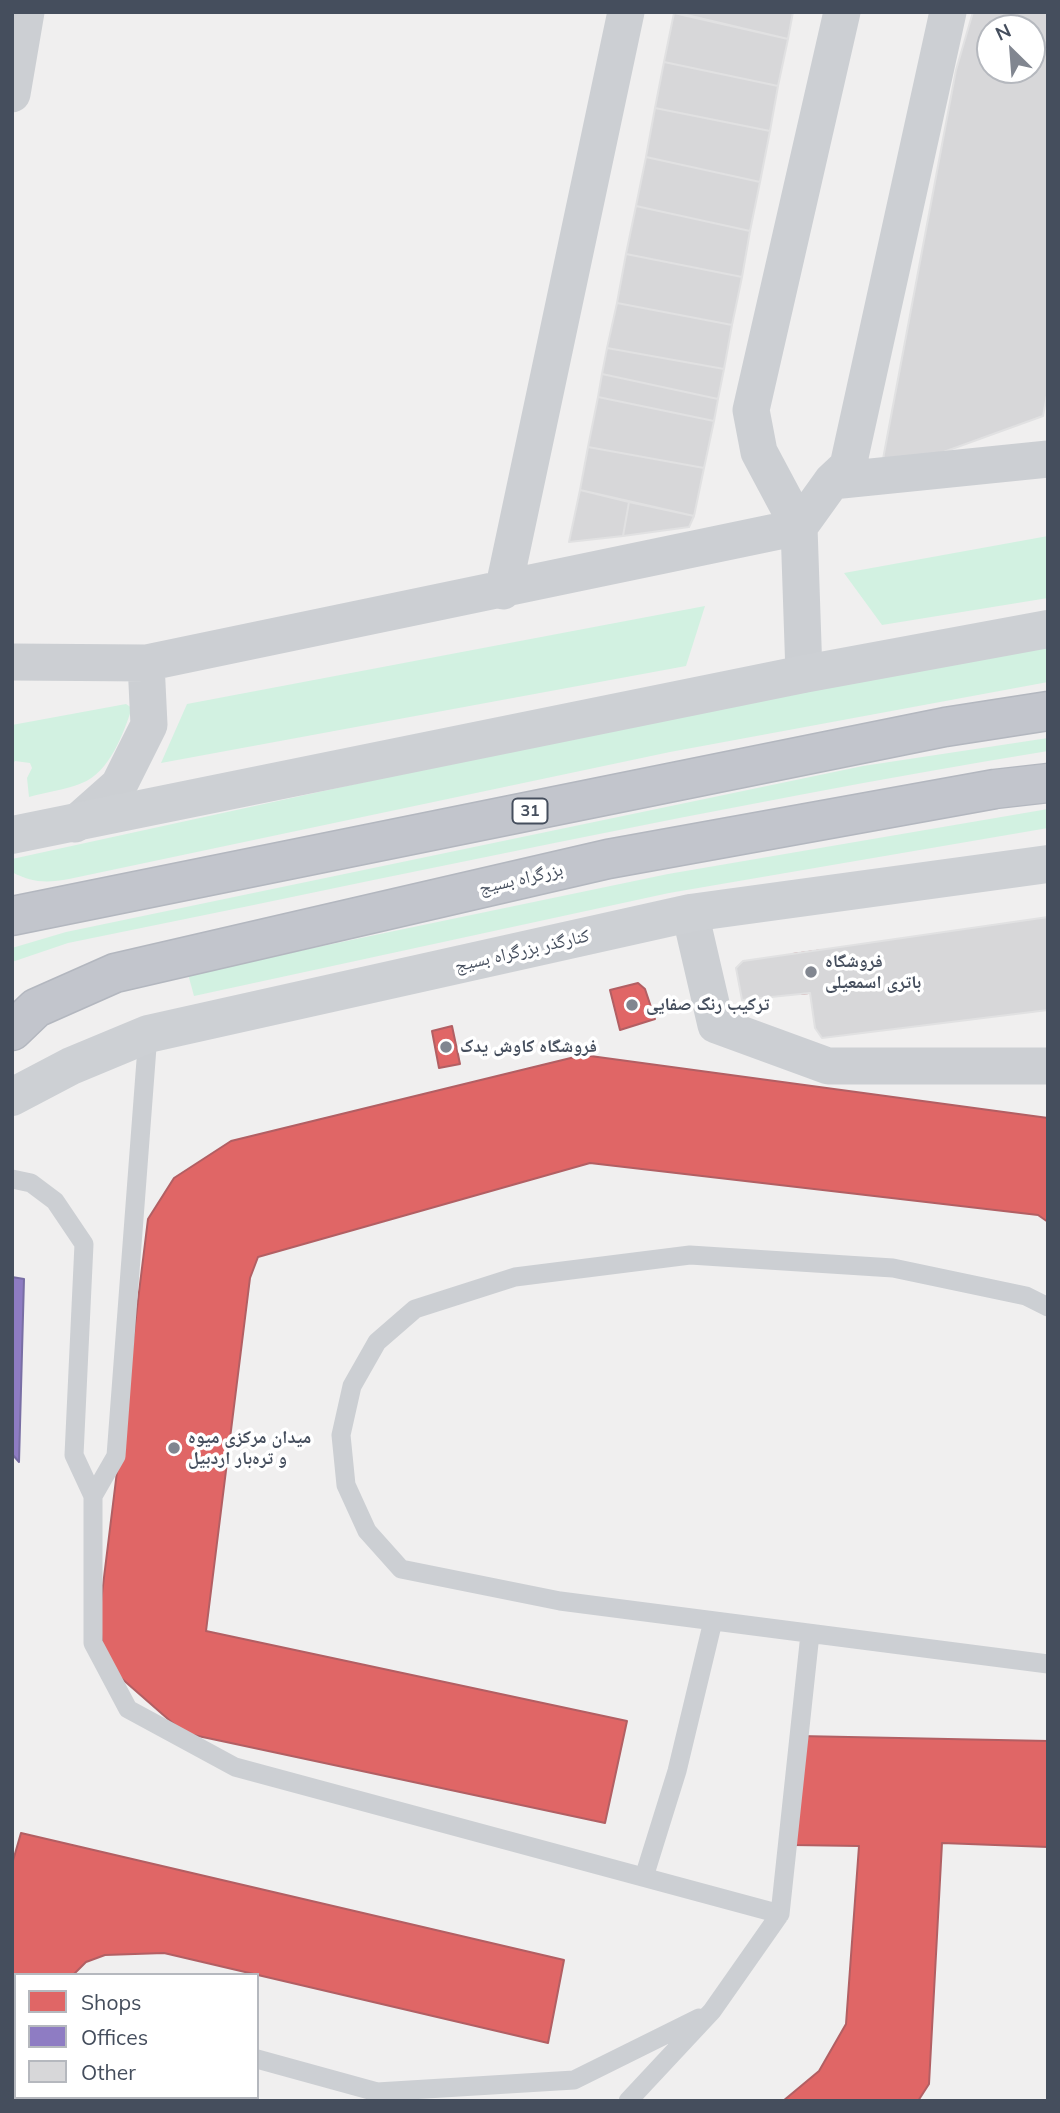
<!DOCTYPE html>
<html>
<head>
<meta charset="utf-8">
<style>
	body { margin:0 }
	#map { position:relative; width:1060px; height:2113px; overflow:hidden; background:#f0efef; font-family:Mulish,sans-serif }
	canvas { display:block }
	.frame { position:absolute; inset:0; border:14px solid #454e5d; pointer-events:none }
	.legend { position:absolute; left:14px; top:1973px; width:245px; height:126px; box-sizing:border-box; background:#fff; border:2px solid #b5b8be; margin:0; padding:9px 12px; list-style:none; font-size:21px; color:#454e5d }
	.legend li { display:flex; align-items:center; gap:14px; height:35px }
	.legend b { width:35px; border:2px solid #b5b8be }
	.north { position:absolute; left:976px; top:14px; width:70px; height:70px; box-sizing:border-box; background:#fff; border:2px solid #b5b8be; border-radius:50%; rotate:335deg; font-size:19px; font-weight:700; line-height:28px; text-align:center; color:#454e5d }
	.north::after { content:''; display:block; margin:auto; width:24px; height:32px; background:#818690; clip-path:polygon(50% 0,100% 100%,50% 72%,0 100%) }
</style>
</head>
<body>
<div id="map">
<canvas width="1060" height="2113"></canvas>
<div class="frame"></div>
<ul class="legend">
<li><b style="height:19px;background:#e06666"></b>Shops</li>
<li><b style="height:19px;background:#8e7cc3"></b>Offices</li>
<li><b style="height:19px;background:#d7d7d9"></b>Other</li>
</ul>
<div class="north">N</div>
</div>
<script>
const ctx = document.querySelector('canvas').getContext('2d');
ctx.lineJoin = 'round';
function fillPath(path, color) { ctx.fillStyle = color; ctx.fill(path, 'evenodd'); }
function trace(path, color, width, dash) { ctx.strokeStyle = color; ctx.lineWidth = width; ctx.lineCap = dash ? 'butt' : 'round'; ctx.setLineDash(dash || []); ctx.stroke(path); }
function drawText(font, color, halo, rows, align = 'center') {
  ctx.font = font + ' Mulish,"Noto Naskh Arabic",sans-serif'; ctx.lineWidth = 7; ctx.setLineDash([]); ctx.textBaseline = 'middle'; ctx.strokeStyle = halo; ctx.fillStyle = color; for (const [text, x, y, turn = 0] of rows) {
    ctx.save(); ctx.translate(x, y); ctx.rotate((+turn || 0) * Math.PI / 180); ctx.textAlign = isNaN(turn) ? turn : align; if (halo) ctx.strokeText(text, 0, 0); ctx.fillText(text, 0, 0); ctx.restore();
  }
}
const green = new Path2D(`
	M1048 536V598L882 625 844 573Z
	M705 606 686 666 161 763 187 704Z
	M1048 645V682L670 752 69 879C47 883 32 883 12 872V859L699 709Z
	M126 704 132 708C123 734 110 772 82 783 65 790 46 792 29 797L27 778 32 768 30 763 15 761 12 765V725Z
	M1048 738V751C719 805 394 877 68 943L12 962V948L66 932 863 766Z
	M1048 809V828L669 893 194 996 188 974 668 874Z`);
const shops = new Path2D(`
	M823 950 828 991 799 994 793 954Z
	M638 983 645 989 655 1019 620 1030 610 990Z
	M452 1026 460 1064 439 1068 432 1031Z
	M583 1055 1048 1118V1222L1038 1215 590 1163 258 1257 250 1278 206 1631 627 1721 605 1823 184 1733 105 1664 99 1618 148 1219 174 1178 231 1141Z
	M799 1736 1048 1741V1847L942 1843 929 2084 918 2101H783L819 2071 846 2024 859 1846 793 1845Z
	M21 1833 564 1960 548 2043 164 1953 105 1955 86 1962 73 1975H16V2097H36L35 2101H12V1864Z`);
const offices = new Path2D(`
	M12 1277 24 1279 19 1462 12 1454Z`);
const building = new Path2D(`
	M674 12H793L788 39Z
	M973 12H1048V390L1043 416 880 475 956 70ZM990 28H1032V70H990Z
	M674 13 788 39 778 86 664 62Z
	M664 62 778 86 770 131 655 108Z
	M655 108 770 131 760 182 646 157Z
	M646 157 760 182 750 231 636 206Z
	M636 206 750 231 742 277 626 254Z
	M626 254 742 277 732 325 617 303Z
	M617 303 732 325 724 369 607 348Z
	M607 348 724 369 718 399 602 374Z
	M602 374 718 399 714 421 598 397Z
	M598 397 714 421 704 468 588 447Z
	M588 447 704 468 694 516 580 490Z
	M580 490 629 502 623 536 569 542Z
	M629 502 694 516 689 527 623 536Z
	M1048 917V1010L822 1038 815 1028 810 993 742 1000 736 968 743 961Z`);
const service = new Path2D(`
	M12 1179 31 1183 55 1201 84 1244 74 1455 93 1496V1643L128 1709 235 1767 780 1914
	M1048 1307 1026 1296 893 1268 690 1255 515 1277 415 1309 377 1342 352 1386 341 1435 346 1485 367 1531 401 1569 560 1601 1048 1664
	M93 1496 116 1456 148 1034
	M644 1877 677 1771 713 1621
	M257 2059 377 2092 574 2080 699 2018
	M134 2101 135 2097
	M628 2101 712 2011 780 1914 810 1634`);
const minor = new Path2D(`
	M12 94 26 12
	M832 481 1048 459
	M503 591 626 12
	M12 662 146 663 799 527 832 481 848 466 948 12
	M804 674 799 527 759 452 751 410 842 12
	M75 824 119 785 149 725 146 663
	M690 913 716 1025 828 1066H1048`);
const secondary = new Path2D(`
	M12 835 804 674 1048 629
	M12 1097 71 1066 148 1034 690 913 1048 864`);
const trunk = new Path2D(`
	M12 916 945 727 1048 711
	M12 1031 36 1008 115 973 608 859 995 789 1048 783`);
const markers = [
	[811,972,7,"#818690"],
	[632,1005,7,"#818690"],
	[446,1047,7,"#818690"],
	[174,1448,7,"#818690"]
];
const shields = [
	[530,811,35]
];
const shieldNames = [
	["31",530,811]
];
const streetNames = [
	["بزرگراه بسیج",521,879,-13],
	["کنارگذر بزرگراه بسیج",522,951,-13]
];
const poiNames = [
	["فروشگاه",825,962],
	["باتری اسمعیلی",825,983],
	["ترکیب رنگ صفایی",646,1005],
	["فروشگاه کاوش یدک",460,1047],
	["میدان مرکزی میوه",188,1438],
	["و تره‌بار اردبیل",188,1459]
];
fillPath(green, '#d2f1e1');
fillPath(shops, '#e06666');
trace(shops, '#b25f63', 2);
fillPath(offices, '#8e7cc3');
trace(offices, '#786ea4', 2);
fillPath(building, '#d7d7d9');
trace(building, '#e1e1e2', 2);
trace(trunk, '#b3b7bf', 41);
trace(service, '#cccfd3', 19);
trace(minor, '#cccfd3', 37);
trace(secondary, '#cdd0d4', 38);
trace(trunk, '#c2c5cc', 38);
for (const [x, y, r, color] of markers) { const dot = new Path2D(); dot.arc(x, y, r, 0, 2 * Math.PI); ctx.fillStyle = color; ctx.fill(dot); trace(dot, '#fff', 2.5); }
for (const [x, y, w] of shields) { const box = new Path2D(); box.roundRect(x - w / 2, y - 12.5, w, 25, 5); ctx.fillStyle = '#fff'; ctx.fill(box); trace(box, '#454e5d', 2); }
drawText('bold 16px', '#454e5d', null, shieldNames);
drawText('18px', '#454e5d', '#fff', streetNames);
drawText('bold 18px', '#454e5d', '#fff', poiNames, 'left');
</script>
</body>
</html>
